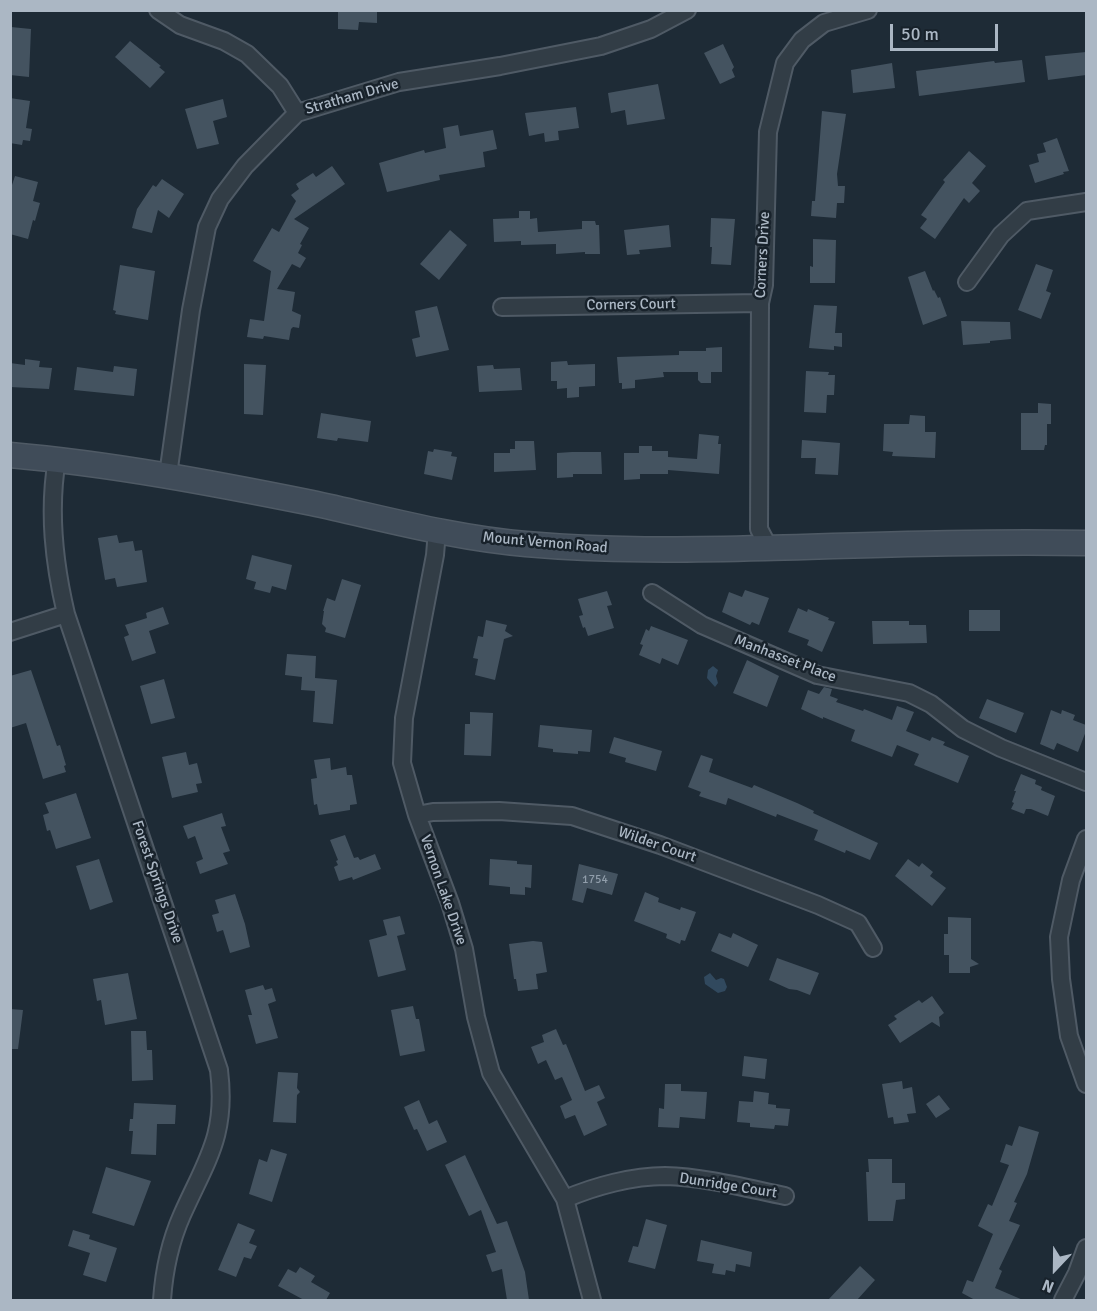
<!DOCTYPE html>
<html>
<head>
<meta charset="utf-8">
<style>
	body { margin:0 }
	#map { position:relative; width:1097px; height:1311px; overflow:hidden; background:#1e2b36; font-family:Signika,sans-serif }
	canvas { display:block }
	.frame { position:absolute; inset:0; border:12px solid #abb7c4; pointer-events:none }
	.north { position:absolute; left:1025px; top:1239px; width:60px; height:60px; -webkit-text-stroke:4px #18222b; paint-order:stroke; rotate:202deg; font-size:16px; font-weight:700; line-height:24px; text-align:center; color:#abb7c4 }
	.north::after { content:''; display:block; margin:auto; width:21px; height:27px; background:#abb7c4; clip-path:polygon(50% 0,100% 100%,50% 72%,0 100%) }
	.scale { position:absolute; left:890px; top:24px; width:108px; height:27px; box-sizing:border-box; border:3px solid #abb7c4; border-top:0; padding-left:8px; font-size:18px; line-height:21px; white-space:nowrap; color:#abb7c4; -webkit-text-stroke:4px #18222b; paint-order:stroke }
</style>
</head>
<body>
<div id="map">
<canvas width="1097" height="1311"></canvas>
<div class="frame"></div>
<div class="north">N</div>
<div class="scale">50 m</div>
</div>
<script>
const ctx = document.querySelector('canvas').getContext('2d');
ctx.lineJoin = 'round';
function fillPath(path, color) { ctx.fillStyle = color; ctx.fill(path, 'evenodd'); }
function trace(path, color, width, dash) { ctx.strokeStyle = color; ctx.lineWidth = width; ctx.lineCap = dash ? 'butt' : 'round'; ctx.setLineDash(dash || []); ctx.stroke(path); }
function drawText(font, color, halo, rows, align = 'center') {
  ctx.font = font + ' Signika,sans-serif'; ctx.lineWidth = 5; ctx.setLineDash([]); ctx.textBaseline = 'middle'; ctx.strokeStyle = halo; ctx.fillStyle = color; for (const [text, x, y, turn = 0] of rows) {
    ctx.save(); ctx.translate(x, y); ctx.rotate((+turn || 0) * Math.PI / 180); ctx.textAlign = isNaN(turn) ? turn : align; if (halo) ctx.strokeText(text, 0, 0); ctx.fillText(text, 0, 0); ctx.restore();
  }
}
const water = new Path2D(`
	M713 666 718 670 716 676 718 683 715 687 707 678 708 670Z
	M710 973 716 980 721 978 724 979 727 987 725 991 718 993 705 984 704 977Z`);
const building = new Path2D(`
	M338 10H377V23L359 22 358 30 338 29Z
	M11 27 31 29 29 77 10 75Z
	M130 41 161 66 159 67 165 72 150 88 115 57Z
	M723 44 734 67 732 70 735 77 720 84 704 53Z
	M1086 52V75L1048 80 1045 56Z
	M1022 60 1025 82 919 96 916 71 994 61 995 63Z
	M892 63 895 88 853 93 851 70Z
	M658 84 665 119 627 125 625 110 611 113 608 93Z
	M10 98 30 101 26 128 32 129 30 141 23 140 22 145 10 143Z
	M223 99 227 117 213 121 219 144 197 149 185 109Z
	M576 107 579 128 558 131 559 140 545 142 544 133 529 136 525 113Z
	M822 111 846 114 837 174 838 186H845L844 203H837L836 218 811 216 812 201H815Z
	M458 125 460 136 493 130 497 149 483 152 485 167 439 175 440 180 387 192 379 163 424 150 425 153 446 148 443 128Z
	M1057 138 1069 171 1063 172 1064 174 1035 183 1029 165 1039 162 1037 154 1046 152 1043 143Z
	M969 151 986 166 972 183 980 191 969 203 964 198 935 239 920 228 927 219 921 215 945 182 943 180Z
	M332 166 345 184 294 219 309 228 300 244 302 245 298 253 306 258 300 268 292 264 277 289 295 292 292 311 301 315 299 328 293 327 291 329 289 340 264 336 263 339 247 337 250 319 264 321 271 271 253 261 272 228 279 232 296 201 291 195 299 189 296 184 313 173 316 177Z
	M15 176 38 182 33 201 40 203 35 221 33 220 28 239 10 234V191Z
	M162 179 184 194 169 218 158 210 152 233 132 228 137 209 153 185 156 187Z
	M519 211H530V219L537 218 538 232 582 229V221H595L596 225H599L600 254H585V252L556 254V244L521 245V241L494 242 493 219 519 218Z
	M711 218 735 219 731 265 711 264 712 247H710Z
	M669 225 671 247 639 250 640 254 627 255 624 230Z
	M450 230 467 245 439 280 420 264Z
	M813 239 836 240 835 283H810V266L813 267Z
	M1036 264 1053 270 1046 291 1051 293 1041 319 1018 310Z
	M120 265 155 271 148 320 115 314 116 311 113 310Z
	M925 271 933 291 934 290 938 298 940 297 947 316 923 325 908 277Z
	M814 305 837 306 835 333H842V347L834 346V350L809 348Z
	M437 306 449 350 416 357 412 339 420 337 415 311Z
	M961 321 1010 322 1011 339 990 341V343L963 345Z
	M722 347V372H711V383H701L698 380V372H663L664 377 635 380V388L622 389V383H619L617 357 679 355V351H706V348Z
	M25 359 40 361 39 367 52 368 49 389 10 387V363L25 365Z
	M567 361 568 365 595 364V386L579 387V397L567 398V388L557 389V381H551V362Z
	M244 364 266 365 263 415 244 414Z
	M493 365 494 369 520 368 522 390 479 392 477 366Z
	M114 366 137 369 134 396 74 390 77 367 113 372Z
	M806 371 829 372 828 375H835L834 395H827L826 413 804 412Z
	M1038 403 1051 404V424H1047V445H1045L1044 450H1021V413H1038Z
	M321 413 371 421 368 442 338 438 337 441 317 438Z
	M910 415 925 416V432H936L935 458 892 456 893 452 883 451 884 424H909Z
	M699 434 719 436 718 444H721L719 474 668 470V474H640V479L624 480V453H639V446H652V451H668V457L697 459Z
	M802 440 840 443 838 475 815 474 816 458H801Z
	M515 441H534L536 470 494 472V453H510V449H515Z
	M434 449 452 452 451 456 457 457 452 480 424 474 428 451 433 452Z
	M572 452H601L602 474H573V477L557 478V453Z
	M117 535 119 543 133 541 135 551 142 550 147 582 117 587 115 578 105 580 98 538Z
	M252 555 292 565 286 590 272 586 270 593 254 589 256 582 246 579Z
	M342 579 361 585 345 638 325 632 326 628 322 624 324 611H323L327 598 335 601Z
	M745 590 769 598 759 625 752 622 750 625 722 612 729 592 742 597Z
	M607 591 612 605 607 606 614 628 588 636 585 627 583 628 579 616 583 615 578 599Z
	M163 607 169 624 149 631 156 653 132 661 124 637 129 635 125 625 147 618 146 613Z
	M798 608 807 612 808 609 829 618 828 620 835 622 822 652 807 645 809 640 788 632Z
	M969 610H1000V631H969Z
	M486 620 507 625 505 631 513 636 504 639 495 680 475 675 478 659 473 658 478 636 483 637Z
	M872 621H909V625H926L927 643 873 644Z
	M651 626 688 640 678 665 662 658 660 664 639 655 643 645 640 644 646 629 649 631Z
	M287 654 316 656 315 678 337 680 333 724 313 722 315 691 301 690 302 677 285 675Z
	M747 660 779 676 767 707 733 693Z
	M31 670 57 746 60 745 66 765 64 766 66 772 43 779 26 723 10 728V676Z
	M164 679 175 718 151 724 140 686Z
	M824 687 832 689 830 696 838 699 836 702 863 711 864 709 892 720 897 706 914 712 906 731 930 741 932 737 945 742 943 745 969 756 958 783 914 765 919 754 897 745 892 757 851 741 855 730 823 717V719L801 709 808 690 819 694Z
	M987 699 1024 713 1016 733 979 718Z
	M1051 710 1061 714 1062 710 1075 715 1073 720 1086 725V731L1078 752 1057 743 1054 750 1040 744Z
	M470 712 493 713 491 756 464 755 465 724H470Z
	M540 725 592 730 590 752 578 751V754L553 752V749L538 747Z
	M614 737 662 751 656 771 625 762 626 758 609 753Z
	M186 752 189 765 197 763 202 783 196 784 198 792 172 798 162 757Z
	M701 755 713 759 709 772 752 788 754 785 797 803 814 811 813 813 878 843 870 860 846 850 845 853 814 840 818 830 777 814 776 817 728 798 726 805 699 796 701 792 688 787Z
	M330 758 331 770 346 767 347 775H352L357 804 350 805V810L319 815 317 804 314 805 312 789 311 779 317 778 314 760Z
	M1021 774 1036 780 1035 784 1042 787 1041 790 1055 796 1048 816 1031 809H1026L1024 814 1011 809 1014 803 1012 802 1016 791H1014Z
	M76 793 91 838 56 849 50 830 47 831 43 815 49 813 45 803Z
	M222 813 226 826 221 827 230 851 223 853 228 864 200 874 196 862 203 859 195 836 188 839 183 826Z
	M345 835 354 858 358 857 360 860 375 854 381 869 353 880 352 877 339 881 334 867 338 865 336 861 338 860 330 840Z
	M99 859 113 902 90 910 76 866Z
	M490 859 517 861V864L532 865 531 888 525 887V895L510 894V887L489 885Z
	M908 859 919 867 922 863 933 872 930 876 946 888 932 906 895 876Z
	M579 864 618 874 612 895 587 888 583 903 572 900Z
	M645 892 659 898 658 902 680 910 681 907 696 912 685 941 681 940 680 944 666 938 667 934 634 921Z
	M235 894 245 924 250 947 230 953 223 930 217 932 212 915 219 913 215 900Z
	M400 916 405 934 397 936 406 970 378 977 369 940 387 935 383 920Z
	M948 917 971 918V959L979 964 970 967V973H949V955H944V934H948Z
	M719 933 731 938 733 933 758 945 748 967 711 951Z
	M533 941 542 942 547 972 536 974 538 989 518 991 516 979H514L509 944Z
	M777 958 819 973 810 995 797 990 789 989 769 980Z
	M128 973 137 1019 105 1025 101 1000 97 1001 93 979Z
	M263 985 265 990 272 988 276 1001 268 1004 278 1038 256 1044 248 1015H252L245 990Z
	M932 996 944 1013 939 1017 940 1027 932 1022 900 1043 888 1025 897 1019 894 1016 919 1000 922 1003Z
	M413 1006 416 1019H419L425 1051 400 1056 391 1010Z
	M10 1009 23 1010 18 1049H10Z
	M556 1029 563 1045 566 1044 585 1091 599 1085 605 1098 597 1102 607 1125 584 1136 575 1115 565 1119 560 1106 572 1100 562 1077 555 1080 546 1060 538 1064 531 1047 544 1042 542 1035Z
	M131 1031H146L147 1050H152L153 1080 132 1081Z
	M744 1056 767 1059 765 1079 742 1076Z
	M278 1072 298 1073 297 1088 300 1092 297 1095 296 1123 273 1122Z
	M902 1081 903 1089 912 1087 916 1113 907 1114 909 1122 894 1124 893 1117 888 1118 882 1084Z
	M665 1084H681V1091L707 1092 705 1119 680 1117 679 1128 658 1127 659 1108 664 1109Z
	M754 1091 769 1093 768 1104 776 1105V1108L790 1109 788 1126 775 1125 774 1129 750 1127V1123L737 1122 739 1101 753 1102Z
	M939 1095 950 1109 936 1118 926 1104Z
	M419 1100 429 1124 437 1120 447 1142 427 1151 417 1129 414 1130 404 1107Z
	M134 1103 176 1105 175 1124H157L156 1155 131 1154 133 1131H129L130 1119H133Z
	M1019 1126 1039 1132 1027 1174 1014 1202 1017 1203 1009 1221 1020 1225 999 1269 1002 1271 995 1288 1023 1300H975L962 1293 967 1280 973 1282 993 1234 978 1226 988 1204 992 1206 1009 1165 1000 1162 1006 1144 1012 1146Z
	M271 1149 287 1154 272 1202 249 1194 259 1159 267 1162Z
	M465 1155 497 1224 507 1221 525 1272 529 1300H507L502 1269 492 1272 486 1255 496 1252 481 1210 469 1216 445 1165Z
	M868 1159H892V1183H905V1199L896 1200 893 1221H868L866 1172H869Z
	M106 1167 151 1181 134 1226 92 1213Z
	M646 1219 667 1225 655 1269 628 1262 633 1246 638 1247Z
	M238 1223 255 1230 249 1243 257 1246 251 1259 244 1257 236 1277 218 1270Z
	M73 1230 90 1235 89 1239 117 1248 106 1282 83 1275 90 1253 68 1246Z
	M701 1240 752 1252 750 1267 736 1264 735 1272 726 1270 725 1275 712 1273 714 1264 697 1261Z
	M860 1266 875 1280 857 1300H828Z
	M300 1267 315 1276 311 1282 330 1293 326 1300H304L278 1286 288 1269 296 1273Z`);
const street = new Path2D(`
	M158 10 180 25 224 41 247 54 280 86 297 113
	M967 282 1001 235 1027 211 1086 202
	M502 307 760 303
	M57 459C48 512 54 563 66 614L219 1070C227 1135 207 1159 182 1215 170 1242 164 1271 162 1300
	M168 475 191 310 207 227 220 199 245 166 297 113 399 82 500 66 601 46 651 29 687 10
	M437 531 435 555 404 718 402 763 417 815 450 903 464 949 476 1017 491 1073 565 1199 592 1300
	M769 548 759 529 760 303 764 285 768 132 785 63 802 40 824 23 868 10
	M652 593 702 625 817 675 909 693 931 704 963 729 1001 748 1086 782
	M10 632 66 614
	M417 815 433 812 499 811 572 816 660 845 818 905 858 923 873 948
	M1086 839 1071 880 1059 937 1061 979 1069 1036 1086 1084
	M565 1199C595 1186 633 1176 665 1176 705 1177 746 1188 785 1196
	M1063 1300 1077 1273 1086 1248`);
const secondary = new Path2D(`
	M10 455C112 464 212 483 312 503 382 518 453 538 526 544 605 551 685 550 765 548 872 545 979 541 1086 543`);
const numberNames = [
	["1754",595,880]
];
const streetNames = [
	["Stratham Drive",352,97,-16],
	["Corners Drive",763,255,-87],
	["Corners Court",631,305,-1],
	["Mount Vernon Road",545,543,5],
	["Manhasset Place",785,659,21],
	["Wilder Court",657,845,19],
	["Forest Springs Drive",157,882,71],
	["Vernon Lake Drive",443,890,71],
	["Dunridge Court",728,1186,9]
];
fillPath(water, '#31495e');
fillPath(building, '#445360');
trace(street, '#4f5a65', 20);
trace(secondary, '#4f5a65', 27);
trace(street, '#323d46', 16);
trace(secondary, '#404c59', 24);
drawText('12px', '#919eab', null, numberNames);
drawText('15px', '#abb7c4', '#18222b', streetNames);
</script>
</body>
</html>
